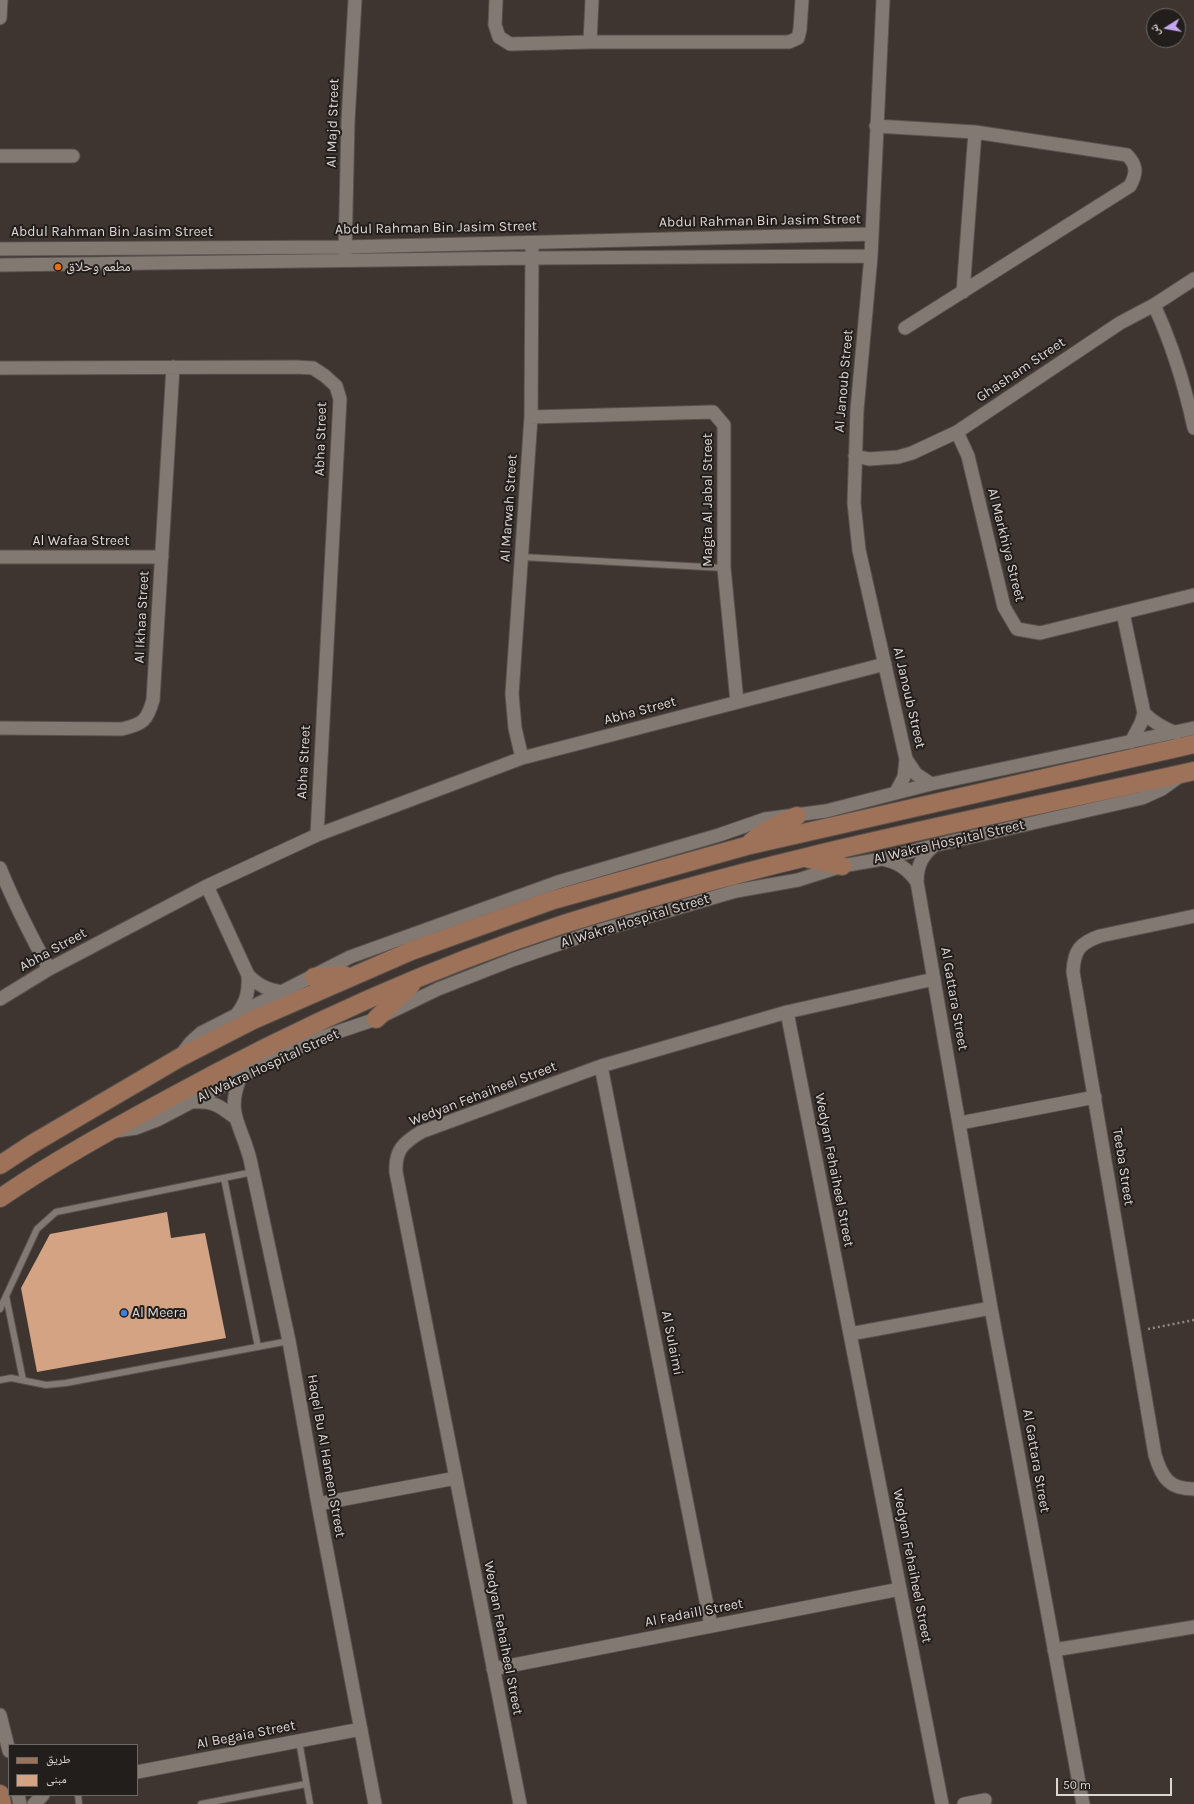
<!DOCTYPE html>
<html>
<head>
<meta charset="utf-8">
<style>
	body { margin:0 }
	#map { position:relative; width:1194px; height:1804px; overflow:hidden; background:#3e3530; font-family:Karla,"Noto Naskh Arabic",sans-serif }
	canvas { display:block }
	.legend { position:absolute; left:8px; top:1744px; width:130px; height:52px; box-sizing:border-box; background:#221e1b; border:1px solid #6d6865; margin:0; padding:5px 7px; list-style:none; font-size:12px; color:#ddd7d4 }
	.legend li { display:flex; align-items:center; gap:8px; height:20px }
	.legend b { width:20px; border:1px solid #6d6865 }
	.north { position:absolute; left:1146px; top:8px; width:40px; height:40px; box-sizing:border-box; background:#221e1b; border:1px solid #6d6865; border-radius:50%; rotate:259deg; font-size:11px; font-weight:700; line-height:16px; text-align:center; color:#ddd7d4 }
	.north::after { content:''; display:block; margin:auto; width:14px; height:18px; background:#c4a7f1; clip-path:polygon(50% 0,100% 100%,50% 72%,0 100%) }
	.scale { position:absolute; left:1056px; top:1778px; width:116px; height:18px; box-sizing:border-box; border:2px solid #ddd7d4; border-top:0; padding-left:5px; font-size:12px; line-height:14px; white-space:nowrap; color:#ddd7d4; -webkit-text-stroke:3px #221e1b; paint-order:stroke }
</style>
</head>
<body>
<div id="map">
<canvas width="1194" height="1804"></canvas>
<ul class="legend">
<li><b style="height:5px;background:#9e7259"></b>طريق</li>
<li><b style="height:11px;background:#d4a384"></b>مبنى</li>
</ul>
<div class="north">ش</div>
<div class="scale">50 m</div>
</div>
<script>
const ctx = document.querySelector('canvas').getContext('2d');
ctx.lineJoin = 'round';
function fillPath(path, color) { ctx.fillStyle = color; ctx.fill(path, 'evenodd'); }
function trace(path, color, width, dash) { ctx.strokeStyle = color; ctx.lineWidth = width; ctx.lineCap = dash ? 'butt' : 'round'; ctx.setLineDash(dash || []); ctx.stroke(path); }
function drawText(font, color, halo, rows, align = 'center') {
  ctx.font = font + ' Karla,"Noto Naskh Arabic",sans-serif'; ctx.lineWidth = 4; ctx.setLineDash([]); ctx.textBaseline = 'middle'; ctx.strokeStyle = halo; ctx.fillStyle = color; for (const [text, x, y, turn = 0] of rows) {
    ctx.save(); ctx.translate(x, y); ctx.rotate((+turn || 0) * Math.PI / 180); ctx.textAlign = isNaN(turn) ? turn : align; if (halo) ctx.strokeText(text, 0, 0); ctx.fillText(text, 0, 0); ctx.restore();
  }
}
const building = new Path2D(`
	M167 1212 171 1238 205 1233 226 1338 37 1372 21 1288 50 1234Z`);
const path = new Path2D(`
	M1148 1329 1194 1320`);
const lane = new Path2D(`
	M522 557 724 568
	M224 1178 258 1347
	M6 1296 23 1380
	M0 1309 37 1229 56 1212 253 1172
	M0 1380 11 1378 46 1385 66 1383 289 1341
	M299 1741 310 1804
	M78 1795 79 1804
	M201 1804 306 1784`);
const street = new Path2D(`
	M496 0 495 25 499 37 510 44 590 42H789L798 38 800 29 802 0
	M883 0 871 256 857 410 854 503 859 550 906 759 904 777 896 792
	M0 18 1 0
	M590 42 592 0
	M876 126 975 132 1127 155C1137 165 1137 173 1130 186L905 328
	M0 156H73
	M0 249 345 247 872 234
	M345 254 348 121 355 0
	M0 265 532 258 871 256
	M963 292 975 132
	M1154 305C1172 344 1185 386 1194 428
	M0 368 296 367 313 368 325 376 336 386 340 399 317 835
	M531 417 713 412 724 425V568L737 702
	M957 432 968 456 1004 607 1017 629 1040 633 1194 595
	M855 456 869 459 898 457 912 453 957 432 1120 323 1154 305 1194 279
	M0 557H162
	M1123 613 1144 713 1141 723 1131 742
	M1144 713C1154 723 1163 728 1176 733
	M0 728 122 729C143 724 147 721 153 700L173 367
	M522 758 515 728 512 694 531 417 532 250
	M906 759 916 774 931 784
	M935 845C922 855 917 866 917 882L991 1308 1083 1804
	M882 859C898 862 908 869 917 882
	M0 868C14 903 31 936 49 969
	M207 886 248 975C249 991 247 1001 237 1014
	M1194 916 1100 936C1080 943 1074 950 1073 972L1155 1455C1162 1478 1169 1489 1194 1489
	M248 975C259 986 268 990 283 992
	M0 999 49 969 207 886 317 835 522 758 885 664
	M787 1012 942 1804
	M181 1055 191 1042 201 1033 350 957 558 882 719 835 765 819 826 811 931 784 1194 728
	M601 1066 711 1626
	M241 1076C225 1113 241 1124 250 1159L289 1341 318 1504 375 1804
	M193 1102C212 1101 219 1105 234 1117
	M960 1123 1095 1097
	M116 1131 136 1128 157 1120 241 1076 314 1040 376 1019 438 989 512 960 591 933 736 891 798 880 842 866 882 859 936 845 1142 798 1162 789 1180 776
	M850 1334 991 1308
	M318 1504 456 1478
	M1054 1650 1194 1627
	M493 1669 900 1589
	M0 1715 9 1751
	M137 1772 361 1729
	M18 1795 20 1804
	M34 1804 43 1795
	M520 1804 396 1172C395 1150 403 1143 421 1132L601 1066 787 1012 934 979
	M964 1804 985 1800`);
const secondary = new Path2D(`
	M751 842C765 830 779 823 797 816
	M809 859 842 866
	M314 977 344 975
	M376 1019 411 985
	M0 1165 32 1144 179 1058 253 1020 411 951 553 900 746 846 1194 744
	M0 1198C53 1162 109 1131 166 1100 293 1030 426 969 564 924 770 858 983 818 1194 771
	M0 1794 2 1804`);
const markers = [
	[58,267,4,"#e8710a"],
	[124,1313,4,"#3f7fe0"]
];
const streetNames = [
	["Al Majd Street",333,123,-88],
	["Abdul Rahman Bin Jasim Street",760,221,-1],
	["Abdul Rahman Bin Jasim Street",436,228,-1],
	["Abdul Rahman Bin Jasim Street",112,232],
	["Ghasham Street",1021,370,-34],
	["Al Janoub Street",844,381,-85],
	["Abha Street",321,439,-88],
	["Magta Al Jabal Street",708,500,-90],
	["Al Marwah Street",509,508,-86],
	["Al Wafaa Street",81,541],
	["Al Markhiya Street",1006,545,76],
	["Al Ikhaa Street",142,617,-87],
	["Al Janoub Street",909,698,77],
	["Abha Street",640,711,-15],
	["Abha Street",304,762,-87],
	["Al Wakra Hospital Street",949,842,-13],
	["Al Wakra Hospital Street",635,921,-17],
	["Abha Street",53,950,-29],
	["Al Gattara Street",954,999,80],
	["Al Wakra Hospital Street",268,1066,-25],
	["Wedyan Fehaiheel Street",483,1094,-21],
	["Teeba Street",1123,1167,81],
	["Wedyan Fehaiheel Street",834,1170,79],
	["Al Sulaimi",672,1343,79],
	["Haqel Bu Al Haneen Street",326,1456,80],
	["Al Gattara Street",1036,1461,80],
	["Wedyan Fehaiheel Street",912,1566,79],
	["Al Fadaill Street",694,1613,-11],
	["Wedyan Fehaiheel Street",503,1638,79],
	["Al Begaia Street",246,1735,-11]
];
const poiNames = [
	["مطعم وحلاق",66,267],
	["Al Meera",132,1313]
];
fillPath(building, '#d4a384');
trace(lane, '#59514d', 8);
trace(street, '#59514d', 15);
trace(secondary, '#59514d', 20);
trace(path, '#908985', 2.5, [2, 3]);
trace(lane, '#837973', 6);
trace(street, '#837973', 13);
trace(secondary, '#9e7259', 18);
for (const [x, y, r, color] of markers) { const dot = new Path2D(); dot.arc(x, y, r, 0, 2 * Math.PI); ctx.fillStyle = color; ctx.fill(dot); trace(dot, '#221e1b', 1.5); }
drawText('14px', '#ddd7d4', '#221e1b', streetNames);
drawText('14px', '#ddd7d4', '#221e1b', poiNames, 'left');
</script>
</body>
</html>
